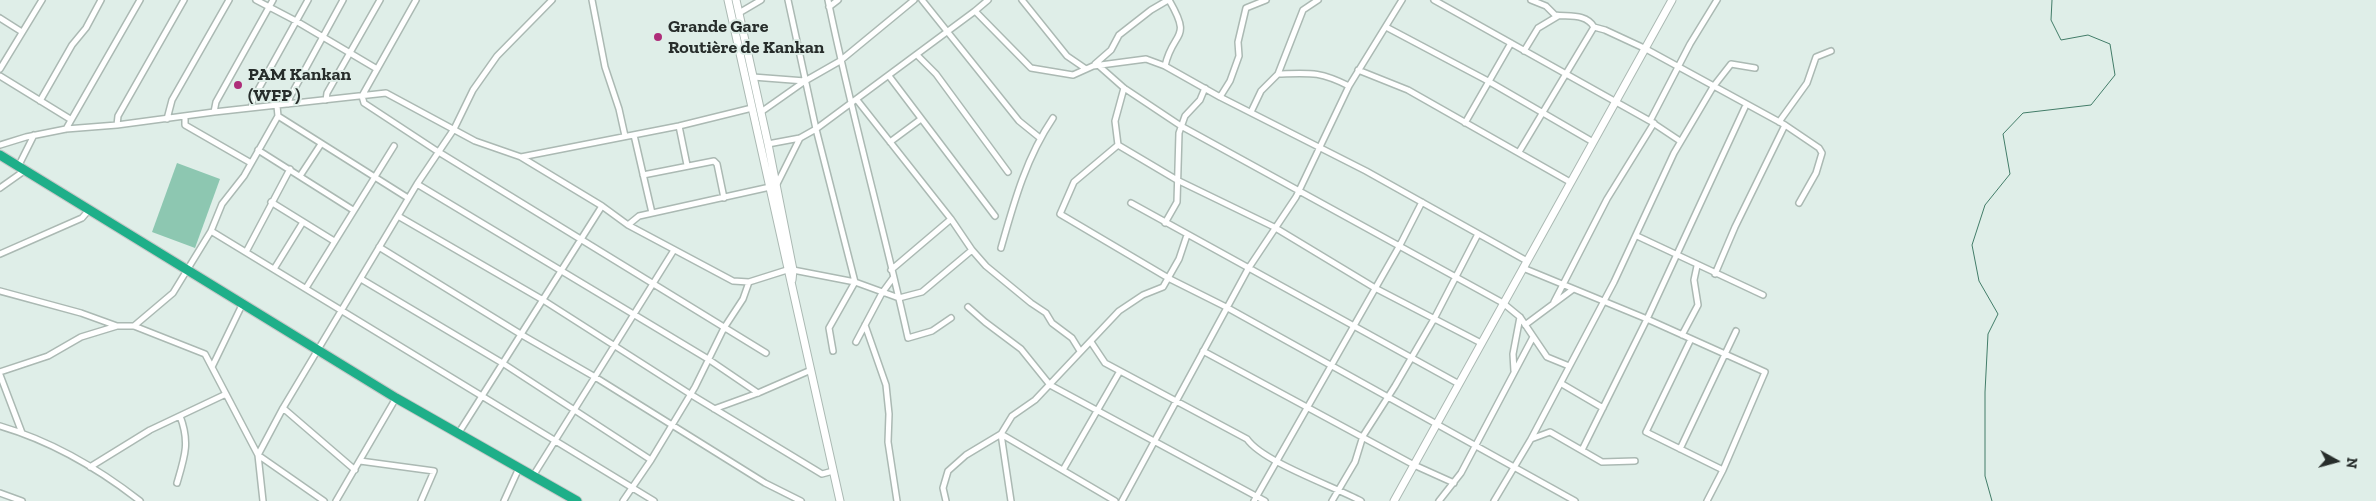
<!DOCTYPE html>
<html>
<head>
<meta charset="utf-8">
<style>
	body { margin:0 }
	#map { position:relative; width:2376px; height:501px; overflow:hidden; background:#dfeee8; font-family:"Zilla Slab",serif }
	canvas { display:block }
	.north { position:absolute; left:2311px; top:436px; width:50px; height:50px; -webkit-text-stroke:4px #dfeee8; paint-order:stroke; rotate:97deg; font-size:14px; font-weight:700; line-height:20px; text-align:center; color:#272d2b }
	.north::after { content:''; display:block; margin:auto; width:18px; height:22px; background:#272d2b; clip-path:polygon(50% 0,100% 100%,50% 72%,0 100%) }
</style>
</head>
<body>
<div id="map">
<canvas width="2376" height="501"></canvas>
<div class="north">N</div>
</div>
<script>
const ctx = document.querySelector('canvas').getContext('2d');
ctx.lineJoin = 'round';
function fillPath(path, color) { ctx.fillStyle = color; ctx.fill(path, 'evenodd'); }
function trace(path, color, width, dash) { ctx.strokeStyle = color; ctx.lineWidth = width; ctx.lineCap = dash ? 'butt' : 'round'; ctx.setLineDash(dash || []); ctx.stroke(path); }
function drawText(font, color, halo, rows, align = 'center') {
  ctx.font = font + ' "Zilla Slab",serif'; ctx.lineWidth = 4; ctx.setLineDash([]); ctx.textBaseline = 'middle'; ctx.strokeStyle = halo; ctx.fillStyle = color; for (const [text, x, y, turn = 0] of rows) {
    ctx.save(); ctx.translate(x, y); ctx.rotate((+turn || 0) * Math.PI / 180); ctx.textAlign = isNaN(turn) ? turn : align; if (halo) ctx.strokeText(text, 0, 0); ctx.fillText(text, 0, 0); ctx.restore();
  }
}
const green = new Path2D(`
	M177 163 220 179 195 248 152 232Z`);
const stream = new Path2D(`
	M1992 501 1985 476V392L1988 334 1998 314 1979 281 1972 245 1985 205 2010 174 2003 134 2023 113 2091 105 2115 75 2110 44 2088 35 2061 40 2051 20 2052 0`);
const street = new Path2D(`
	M256 0 296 21 377 69
	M416 0 362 96 364 103 437 151 766 353
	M592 0 605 67 619 109 625 136
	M788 0 816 129 855 282 829 328 833 351
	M828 0C851 113 883 225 908 338L932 331 951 318
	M922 0 1019 121 1040 138
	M1022 0 1067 56 1086 69
	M1434 0 1650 121 1680 141
	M829 7 838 0
	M975 11 988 0
	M739 13 761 0
	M0 18 22 32
	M1386 27 1488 81 1593 142
	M1594 27 1605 30 1646 49 1785 125 1819 148 1822 153 1816 173 1799 203
	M1524 51 1538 28 1558 16
	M917 55 936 74 1008 172
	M1095 64 1111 50 1119 35 1151 10 1168 0
	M1098 65 1124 88 1181 126 1503 303 1520 317 1547 357 1569 366
	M1165 66C1173 30 1193 41 1169 0
	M0 69 42 0
	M1358 70 1408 90 1570 182
	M1278 74C1310 73 1319 71 1349 86
	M0 76 70 119
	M889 76 995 216
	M753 77 805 81
	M1124 88 1115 121 1118 145 1074 182 1060 214 1170 279 1226 307 1575 501
	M1220 97 1230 81 1239 56 1238 42 1246 8 1266 0
	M326 100 327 93 380 0
	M857 100 951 219 891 270
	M40 101 72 45 86 28 101 0
	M288 104 290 97 343 0
	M277 106 278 116 244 176 222 204 211 231 654 501
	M251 108 253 99 308 0
	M214 112 216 102 273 0
	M761 112 805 81 840 61 914 0
	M1251 112 1261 91 1278 74 1303 10 1318 0
	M278 116 408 198
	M185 117V125L251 163
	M167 119 172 100 229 0
	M1650 121 1690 44 1717 0
	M1779 122 1807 83 1816 57 1831 51
	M1465 123 1511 43
	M117 125 118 116 184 0
	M679 126 687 165
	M66 129 140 0
	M634 135 652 213
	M890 142 921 119
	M768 144 800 138 816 129 975 11 1031 68 1073 75 1093 66 1146 59 1165 66 1220 97 1366 171 1527 261
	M0 145 26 137 66 129 117 125 214 112 386 93 475 141 521 157 602 206 628 225 733 281 749 282 787 270H793L855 282 899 298 922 292 972 250
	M1118 145 1177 180 1274 227 1375 288 1481 343
	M258 150 353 210
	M1519 152 1594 27C1586 13 1568 17 1555 15L1546 6 1531 0
	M521 157 679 126 752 108
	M18 167 34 135
	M643 175 714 161 717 164 724 198
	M300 176 321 144
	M417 184 708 359 758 393
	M777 184 800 138
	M0 188 24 171
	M271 202 334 241
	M1131 203 1459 384
	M398 216 543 300 690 394 822 474 833 471
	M951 219 972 250 986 266 1031 303 1046 313 1052 323 1072 338 1080 351
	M1165 223 1177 202 1179 133 1185 116 1200 100 1205 88
	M628 225 639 216 770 187
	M1637 236 1763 295
	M379 247 522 335 595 377 765 483 801 501
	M1001 248C1014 202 1026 158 1053 118
	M246 252 290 169
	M0 254 82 218 88 211
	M1523 268 1647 319 1765 372 1723 470 1707 501
	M274 269 303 222
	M1715 274 1735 227 1785 125
	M361 279 504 364 651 460
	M306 288 394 146
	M0 291 81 313 117 326
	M1554 302 1607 199 1654 123
	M968 307 985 322 1021 349 1050 385 1265 501
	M865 325 886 385 889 414 888 442 897 501
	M1525 325 1572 290
	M134 326 173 293 211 231
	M1682 335 1698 305 1694 280 1697 266
	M1691 339 1646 432 1723 470
	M856 342 882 293 893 278
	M1091 342 1105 363 1247 439C1263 462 1333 486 1361 501
	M1203 351 1414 465 1454 483
	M212 367 242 305
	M1514 371 1513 354 1520 317
	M0 372 48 356 81 337 117 326H134L205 354 258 455 324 501
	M0 375 22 433
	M1562 384 1603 408
	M283 408 355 470
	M714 409 758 393 811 370
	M0 426C51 441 99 469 140 501
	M458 434 602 206
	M1001 434 1115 501
	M1001 434 1011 501
	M1531 439 1614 282 1674 153 1713 87 1731 64 1755 68
	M1680 449 1736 331
	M1582 450 1647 319 1746 105
	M360 461 434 471 421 501
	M90 467 150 430 226 394
	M1063 470 1120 371
	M533 476 674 250
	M177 483C185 456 190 442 180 416
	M0 493 22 501
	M263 501 258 455 283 408 417 184 454 129 473 90 497 56 552 0
	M336 501 396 398
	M504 501 519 468
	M623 501 651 460 695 387 724 328 743 299 749 282
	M946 501 943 488 948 471 966 455 1001 434 1012 416 1035 400 1119 311 1143 295 1163 287 1179 259 1187 235
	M1122 501 1248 269 1296 197 1349 86 1402 0
	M1254 501 1400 245 1422 202
	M1332 501 1355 462 1363 436 1395 386 1434 319 1478 234
	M1439 501 1461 473 1533 337
	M1494 501 1531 439 1550 432 1602 462 1635 461`);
const secondary = new Path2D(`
	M728 0 840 501
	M736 0 768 144 793 270 792 280
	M1394 501 1672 0`);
const highway = new Path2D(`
	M0 155 396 398 577 501`);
const markers = [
	[658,37,5,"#ae2d79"],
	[238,85,5,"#ae2d79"]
];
const poiNames = [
	["Grande Gare",668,27],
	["Routière de Kankan",668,48],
	["PAM Kankan",248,75],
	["(WFP )",248,96]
];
fillPath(green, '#8dc7b1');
trace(stream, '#427c68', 1);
trace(street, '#abb9b3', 8);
trace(secondary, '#abb9b3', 9);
trace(highway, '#c7c8c8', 11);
trace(street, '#fff', 5);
trace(secondary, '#fff', 7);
trace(highway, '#1eaf89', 9);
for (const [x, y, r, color] of markers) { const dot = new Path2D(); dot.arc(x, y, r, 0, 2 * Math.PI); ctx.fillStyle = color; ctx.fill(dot); trace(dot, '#dfeee8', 2); }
drawText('bold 18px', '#272d2b', '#dfeee8', poiNames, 'left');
</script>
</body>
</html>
